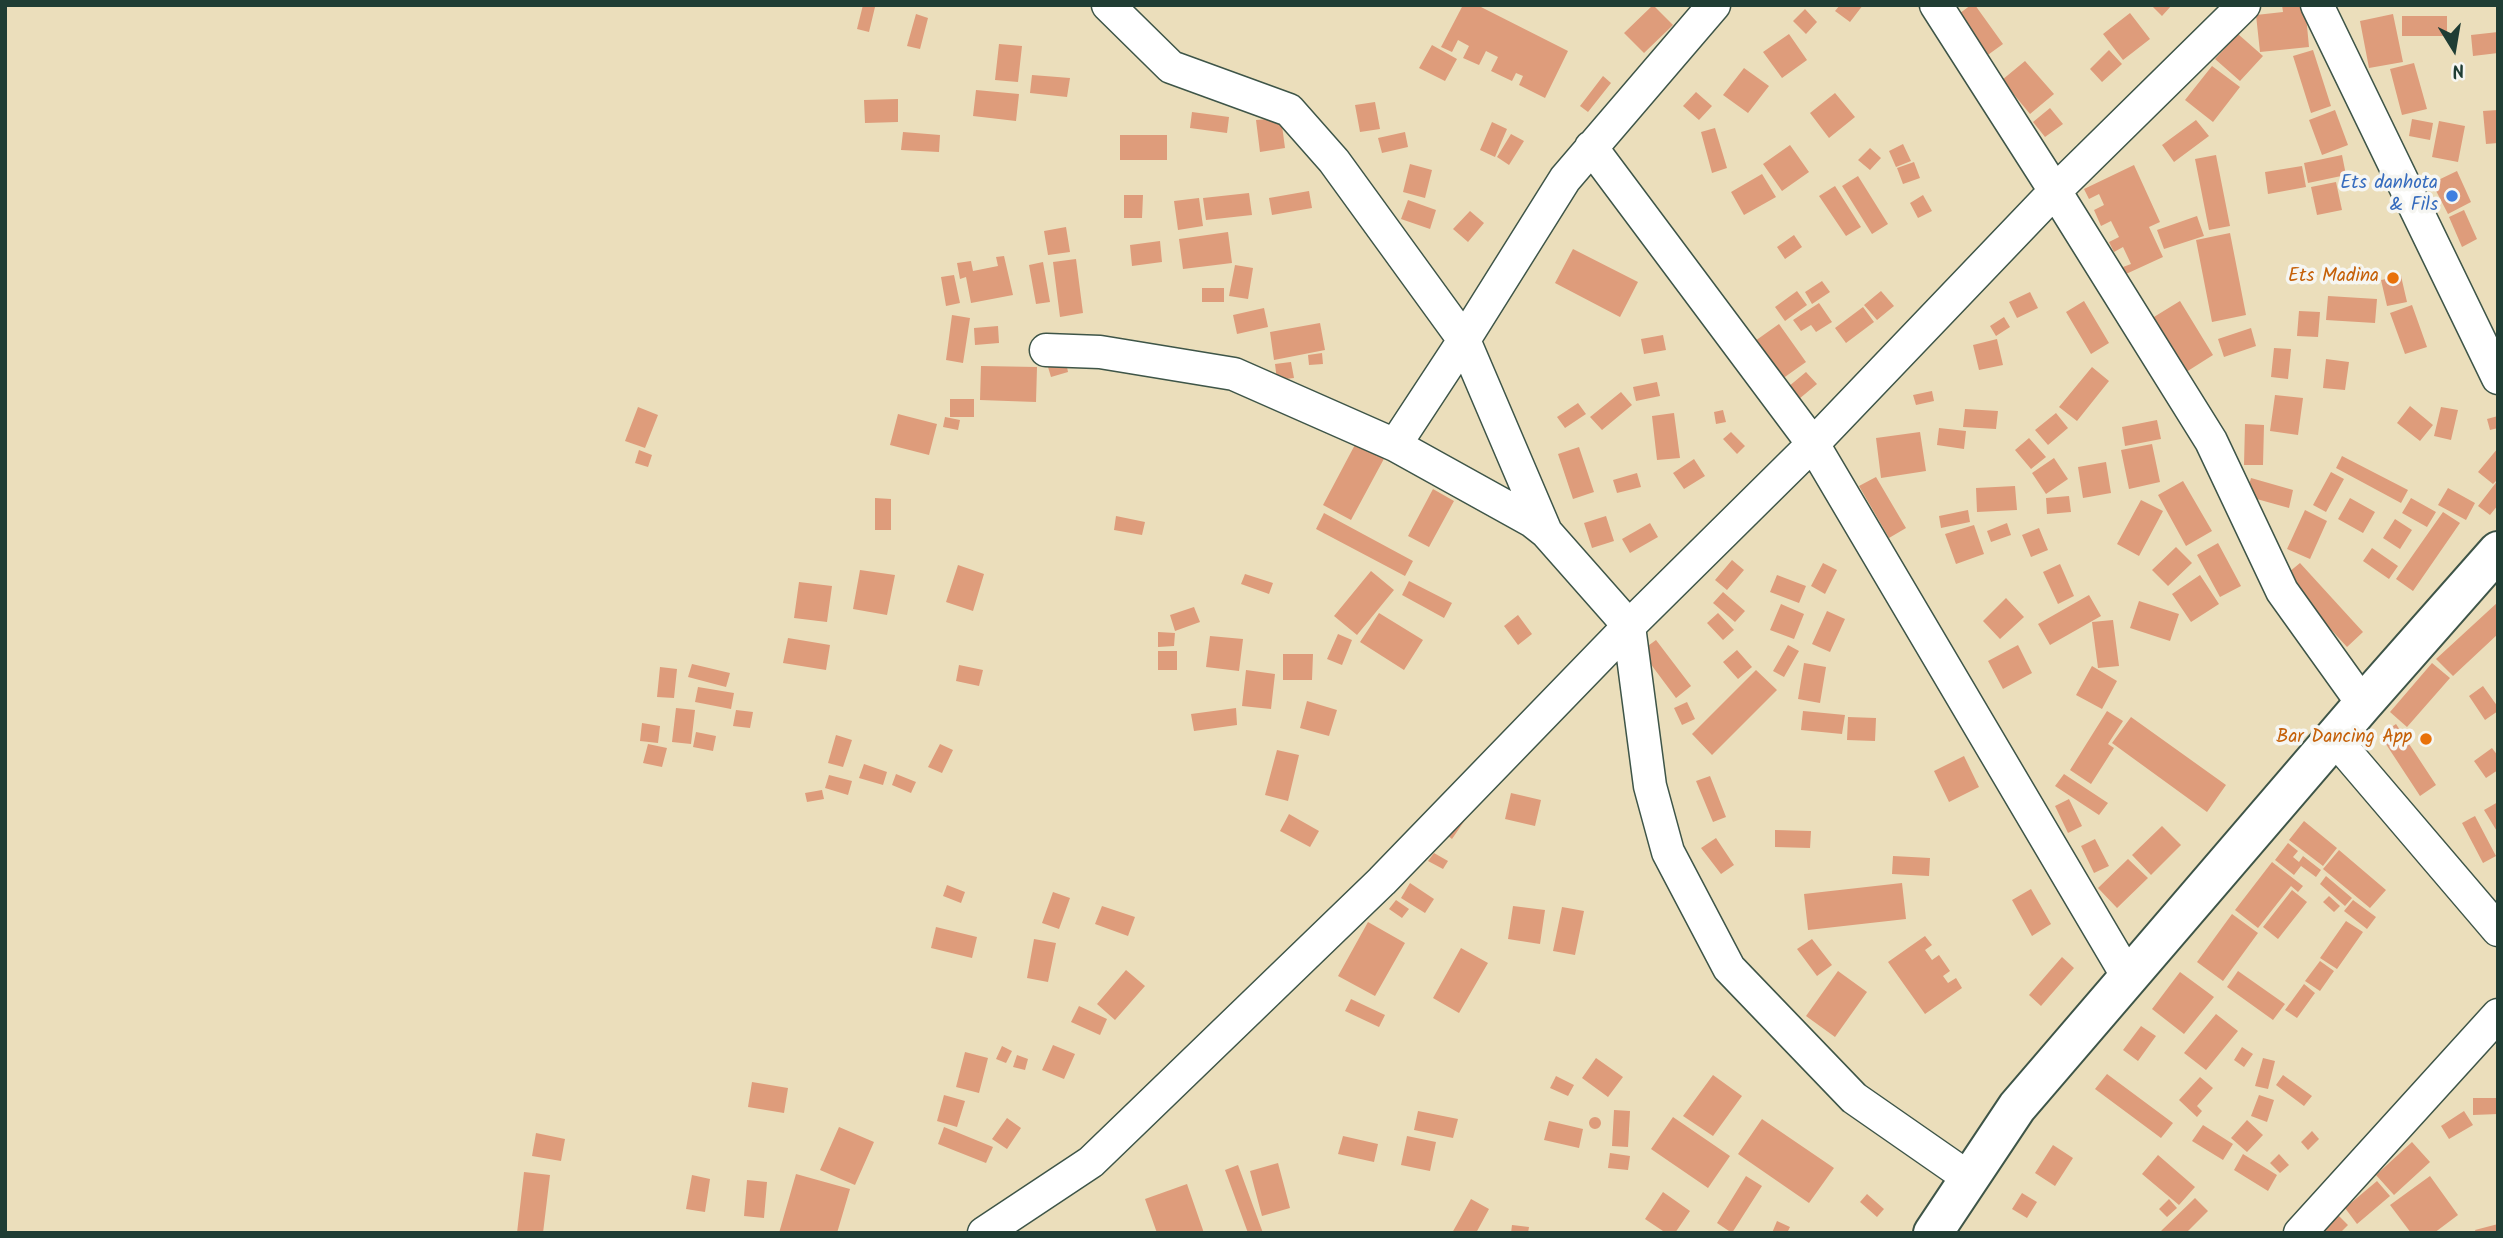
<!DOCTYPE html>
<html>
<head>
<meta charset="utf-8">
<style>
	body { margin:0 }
	#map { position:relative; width:2503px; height:1238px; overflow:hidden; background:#ebdebb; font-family:Kalam,sans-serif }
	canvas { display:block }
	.frame { position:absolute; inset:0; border:7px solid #1f3d34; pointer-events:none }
	.north { position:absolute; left:2419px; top:14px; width:70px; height:70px; -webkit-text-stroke:5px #f6f6f2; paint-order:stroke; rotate:169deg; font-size:19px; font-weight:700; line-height:28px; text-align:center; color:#1f3d34 }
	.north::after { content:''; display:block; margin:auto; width:24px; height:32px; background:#1f3d34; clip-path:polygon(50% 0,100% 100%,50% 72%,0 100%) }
</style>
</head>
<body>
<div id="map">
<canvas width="2503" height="1238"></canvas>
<div class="frame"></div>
<div class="north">N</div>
</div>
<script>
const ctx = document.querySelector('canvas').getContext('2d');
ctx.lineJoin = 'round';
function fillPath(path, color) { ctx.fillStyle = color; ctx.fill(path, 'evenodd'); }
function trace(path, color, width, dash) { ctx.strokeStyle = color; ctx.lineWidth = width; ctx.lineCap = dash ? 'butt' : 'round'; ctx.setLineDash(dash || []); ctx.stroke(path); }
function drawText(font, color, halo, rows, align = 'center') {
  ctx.font = font + ' Kalam,sans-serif'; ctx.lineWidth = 7; ctx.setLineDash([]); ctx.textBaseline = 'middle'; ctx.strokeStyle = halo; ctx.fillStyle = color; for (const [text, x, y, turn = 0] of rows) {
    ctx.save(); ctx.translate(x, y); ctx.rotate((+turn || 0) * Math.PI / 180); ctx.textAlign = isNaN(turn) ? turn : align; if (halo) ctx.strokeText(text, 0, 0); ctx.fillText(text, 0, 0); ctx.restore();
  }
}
const building = new Path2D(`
	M863 5 875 7 869 32 857 29Z
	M1463 5H1477L1568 51 1545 98 1519 85 1523 76 1516 73 1512 81 1491 71 1498 57 1486 51 1479 65 1463 58 1469 46 1458 40 1452 52 1441 47Z
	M1653 5 1673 25 1644 53 1624 33Z
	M1840 5H1863L1850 22 1835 11Z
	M1971 5H1975L2003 44 1985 57 1956 16Z
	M2151 5H2172L2162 16Z
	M2282 5H2305L2309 47 2260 52 2256 15 2283 12Z
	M1805 9 1817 22 1806 34 1793 21Z
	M2130 13 2150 39 2123 60 2103 34Z
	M916 14 928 18 920 49 907 46Z
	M2393 14 2403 62 2369 68 2360 21Z
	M2402 16H2447V36H2402Z
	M2498 32V53L2473 56 2471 35Z
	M1789 34 1807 60 1782 78 1763 52Z
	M2238 34 2263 56 2240 81 2215 59Z
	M999 44 1022 46 1018 82 995 80Z
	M1432 45 1457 59 1445 81 1419 68Z
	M2109 50 2122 64 2102 82 2090 69Z
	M2313 50 2331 106 2311 113 2293 56Z
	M2025 61 2054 94 2030 114 2002 80Z
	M2414 63 2427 109 2402 115 2390 69Z
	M2212 66 2240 87 2213 122 2185 100Z
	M1744 68 1769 86 1748 113 1723 95Z
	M1032 75 1070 78 1067 97 1030 93Z
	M1603 76 1611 83 1588 112 1580 106Z
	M976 90 1019 94 1016 121 973 116Z
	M1696 92 1712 106 1699 120 1683 106Z
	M1835 93 1855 117 1829 138 1810 113Z
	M898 99V122L865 123 864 100Z
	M1375 102 1380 129 1360 132 1355 105Z
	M2050 108 2063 124 2045 137 2033 122Z
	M2335 110 2348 145 2322 155 2309 120Z
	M2498 110V143L2486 144 2483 111Z
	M1192 112 1229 117 1227 133 1190 128Z
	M1281 118 1285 148 1260 152 1256 120Z
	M2412 119 2433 123 2430 140 2409 136Z
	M2196 120 2209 136 2174 162 2162 145Z
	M2439 121 2465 126 2458 162 2432 157Z
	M1492 122 1507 129 1495 157 1480 150Z
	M1715 128 1727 168 1712 173 1701 132Z
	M903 132 940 135 939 152 901 150Z
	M1405 132 1408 147 1382 153 1378 138Z
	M1511 134 1524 141 1509 165 1497 157Z
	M1120 135H1167V160H1120Z
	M1903 144 1911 161 1896 167 1889 151Z
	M1790 145 1809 172 1782 191 1763 164Z
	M1870 148 1881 158 1870 170 1858 160Z
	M2216 155 2230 226 2209 230 2195 159Z
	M2342 155 2346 175 2308 183 2304 163Z
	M1914 162 1920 178 1903 184 1897 168Z
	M1410 164 1432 170 1425 198 1403 192Z
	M2134 165 2160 222 2149 227 2163 257 2126 274 2123 267 2131 264 2123 247 2114 252 2109 242 2119 237 2111 221 2101 226 2094 210 2104 205 2099 194 2089 199 2084 189Z
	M2302 166 2306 187 2268 194 2265 172Z
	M2457 171 2471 202 2448 214 2432 183Z
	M1762 174 1776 197 1744 215 1731 192Z
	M1858 176 1888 224 1872 234 1842 186Z
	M2336 182 2342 210 2317 215 2311 187Z
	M1835 186 1861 227 1846 236 1819 196Z
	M1309 191 1312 208 1272 215 1269 198Z
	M1249 193 1252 215 1206 220 1203 198Z
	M1124 195H1143L1142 218H1124Z
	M1923 195 1932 211 1918 218 1910 203Z
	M1199 198 1203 226 1178 230 1174 201Z
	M1408 200 1436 210 1430 229 1401 219Z
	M2464 210 2477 239 2462 247 2449 217Z
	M1470 211 1484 223 1468 242 1453 229Z
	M2197 216 2204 236 2164 249 2157 230Z
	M1066 227 1070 252 1048 255 1044 231Z
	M1228 232 1232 263 1183 269 1179 239Z
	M2230 233 2246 315 2212 322 2196 240Z
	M1794 235 1802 247 1785 259 1777 247Z
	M1160 241 1162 262 1132 266 1130 245Z
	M1573 249 1638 282 1620 317 1555 283Z
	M1004 256 1013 295 971 303 966 277 960 279 957 263 971 261 973 271 998 266 996 257Z
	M1076 259 1083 313 1060 317 1053 262Z
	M1043 262 1050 302 1036 304 1029 265Z
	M1235 265 1253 268 1248 299 1229 296Z
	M954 275 960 303 946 306 941 277Z
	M2401 276 2407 302 2387 306 2381 280Z
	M1822 281 1830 292 1812 304 1805 292Z
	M1202 288H1224V302H1202Z
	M1797 291 1807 305 1785 321 1775 307Z
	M1881 291 1894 306 1877 320 1864 305Z
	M2030 292 2038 308 2017 318 2009 302Z
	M2328 296 2377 299 2375 323 2326 320Z
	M2084 301 2109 343 2091 354 2066 312Z
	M2180 301 2213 355 2183 374 2149 320Z
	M1819 303 1832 322 1816 332 1811 325 1801 331 1793 320Z
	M2412 305 2427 347 2405 354 2390 313Z
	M1863 307 1874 322 1846 343 1835 328Z
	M1264 308 1268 327 1237 334 1233 315Z
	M2299 311 2320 312 2318 337 2297 336Z
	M952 315 970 318 963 363 946 360Z
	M2004 317 2010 327 1996 336 1990 326Z
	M1320 323 1325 350 1274 360 1270 332Z
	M1779 324 1806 362 1782 379 1755 341Z
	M998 326 999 343 975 345 974 328Z
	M2251 328 2256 346 2224 357 2218 339Z
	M1663 335 1666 350 1644 354 1641 339Z
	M1997 339 2003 365 1979 370 1973 345Z
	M2274 348 2291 349 2288 379 2271 377Z
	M1322 353 1323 364 1309 365 1308 355Z
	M2326 359 2349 362 2345 390 2323 388Z
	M1066 362 1068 372 1051 377 1048 367Z
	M1291 362 1294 378 1277 380 1275 364Z
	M981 366 1037 367 1036 402 980 400Z
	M2092 367 2109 381 2077 421 2059 407Z
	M1806 372 1817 384 1799 399 1788 387Z
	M1657 382 1660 396 1636 401 1633 387Z
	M1932 391 1934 401 1916 405 1913 395Z
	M1621 392 1632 405 1602 430 1590 417Z
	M2275 395 2303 398 2298 435 2270 431Z
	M950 399H974V417H950Z
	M1578 403 1586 414 1565 428 1557 417Z
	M2410 406 2433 425 2420 441 2397 423Z
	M638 407 658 415 645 448 625 441Z
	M2441 407 2458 410 2451 440 2434 436Z
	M1965 409 1998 411 1996 429 1963 427Z
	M1723 410 1726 422 1716 424 1714 412Z
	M1674 413 1680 458 1657 460 1652 416Z
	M2056 413 2068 428 2048 445 2035 430Z
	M898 414 937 424 929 455 890 445Z
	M2498 416V428L2490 430 2487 419Z
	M945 417 960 420 958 430 943 427Z
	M2157 420 2161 439 2125 446 2122 427Z
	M2245 424 2264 425 2263 465H2244Z
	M1939 428 1966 431 1964 449 1937 445Z
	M1731 432 1745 446 1737 454 1723 439Z
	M1920 432 1926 471 1881 478 1876 438Z
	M2029 438 2046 457 2031 469 2015 450Z
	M1358 439 1386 455 1351 520 1323 505Z
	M2152 444 2160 482 2129 489 2121 450Z
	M1579 447 1594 492 1573 499 1558 454Z
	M2498 448V479L2493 484 2478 472Z
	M639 450 652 455 648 467 635 463Z
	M2342 456 2408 490 2401 503 2336 468Z
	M2054 458 2068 479 2046 494 2032 473Z
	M1694 459 1705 476 1684 489 1673 473Z
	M2106 462 2111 493 2083 498 2078 467Z
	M2331 472 2344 479 2326 512 2313 505Z
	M1637 473 1641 487 1617 493 1613 480Z
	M1876 477 1906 528 1889 538 1859 486Z
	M2251 478 2293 490 2289 508 2246 496Z
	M2498 480V505L2490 515 2478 506Z
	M2183 481 2212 531 2186 546 2158 495Z
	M2015 486 2017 510 1977 512 1976 488Z
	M2448 488 2475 503 2466 520 2438 505Z
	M1433 489 1454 501 1429 547 1408 536Z
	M2069 496 2071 512 2047 514 2046 498Z
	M875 498 891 499V530H875Z
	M2350 498 2375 512 2363 533 2338 519Z
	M2411 498 2436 512 2427 527 2402 513Z
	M2141 500 2163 511 2139 556 2117 544Z
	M1968 510 1970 522 1941 528 1939 516Z
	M2305 510 2327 521 2310 559 2287 549Z
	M2443 512 2460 523 2413 591 2396 579Z
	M1324 513 1413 561 1405 576 1316 529Z
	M1116 516 1145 522 1142 535 1114 530Z
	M1606 516 1614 541 1592 548 1584 523Z
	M2395 519 2412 530 2400 549 2383 538Z
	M1650 523 1658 537 1630 553 1622 539Z
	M2007 523 2011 535 1991 542 1987 531Z
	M1974 525 1984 554 1956 564 1945 534Z
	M2039 528 2048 550 2031 557 2022 535Z
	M2218 543 2241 586 2220 597 2197 555Z
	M2176 547 2192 563 2168 586 2152 570Z
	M2372 548 2398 566 2389 579 2363 561Z
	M1732 560 1744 570 1727 590 1715 580Z
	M1823 563 1837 570 1825 594 1811 586Z
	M2300 563 2363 632 2347 647 2283 577Z
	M2060 564 2074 596 2058 604 2043 572Z
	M958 565 984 574 973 611 946 602Z
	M860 570 895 575 887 615 853 609Z
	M1371 571 1394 590 1357 635 1334 616Z
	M1245 574 1273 583 1269 594 1241 584Z
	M1777 575 1806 586 1799 603 1770 592Z
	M2200 575 2219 604 2191 622 2172 594Z
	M1409 581 1452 603 1444 618 1402 595Z
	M799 582 832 586 827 622 794 618Z
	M1723 592 1745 611 1735 622 1713 603Z
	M2089 595 2101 616 2050 645 2038 624Z
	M2006 598 2024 617 2000 639 1983 621Z
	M2139 601 2179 614 2170 641 2130 628Z
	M2498 602V634L2453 676 2436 659Z
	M1781 604 1804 614 1794 639 1770 630Z
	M1194 607 1200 622 1175 631 1170 615Z
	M1827 611 1845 619 1830 652 1812 644Z
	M1379 613 1423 640 1404 670 1360 642Z
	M1718 613 1734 630 1723 640 1707 623Z
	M1518 615 1532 634 1518 645 1504 626Z
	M2113 620 2119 666 2098 668 2092 622Z
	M1158 632 1175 633 1174 646 1158 647Z
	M1338 634 1352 640 1342 665 1327 659Z
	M1210 636 1243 639 1239 671 1206 667Z
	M788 638 830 645 826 670 783 663Z
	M1656 640 1691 686 1676 698 1641 651Z
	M1788 645 1799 651 1784 677 1773 671Z
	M2018 645 2032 673 2003 689 1988 661Z
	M1737 650 1752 667 1738 679 1723 662Z
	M1158 651H1177V670H1158Z
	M1283 654H1313L1312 680H1283Z
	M1804 663 1826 667 1820 703 1798 699Z
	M2432 663 2450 678 2407 727 2390 712Z
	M692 664 730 673 726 687 688 677Z
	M959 665 983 670 979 686 956 681Z
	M2092 666 2117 681 2102 709 2076 695Z
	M660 667 677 669 674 698 657 697Z
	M1246 670 1275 674 1271 709 1242 706Z
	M1756 670 1777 690 1712 755 1692 734Z
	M2483 686 2498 707V711L2485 720 2469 696Z
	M698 687 734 693 731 709 695 702Z
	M1307 701 1337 710 1329 736 1300 728Z
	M1687 702 1695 719 1682 725 1674 708Z
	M676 708 695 710 691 744 672 742Z
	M1236 708 1237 725 1194 731 1191 714Z
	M736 710 753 712 750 728 733 726Z
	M1803 711 1845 715 1842 734 1801 730Z
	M2107 711 2123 721 2108 744 2114 748 2091 784 2070 770Z
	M1848 717 1876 718 1875 741 1847 740Z
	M2131 717 2226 785 2207 812 2112 743Z
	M642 723 660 726 658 743 640 741Z
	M2396 724 2436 785 2420 796 2380 735Z
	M696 732 716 736 713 751 693 747Z
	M836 735 852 740 843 767 828 763Z
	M648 744 667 748 662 767 643 763Z
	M940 744 953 750 942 773 928 767Z
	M2492 748 2498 756V770L2486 778 2474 761Z
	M1277 750 1299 755 1288 801 1265 795Z
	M1964 756 1979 787 1949 802 1934 771Z
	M864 764 887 772 883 785 859 778Z
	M896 774 916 782 911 793 892 785Z
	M2064 774 2108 803 2099 815 2055 786Z
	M829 775 852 781 848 795 825 788Z
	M1710 776 1726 817 1713 822 1696 781Z
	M822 790 824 799 807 802 805 793Z
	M1511 793 1541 800 1535 826 1505 819Z
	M2069 799 2082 826 2068 833 2055 806Z
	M2498 802V833L2484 810Z
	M1456 810 1467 817 1452 839 1442 831Z
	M1289 814 1319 831 1310 847 1280 831Z
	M2475 816 2496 856 2483 863 2462 823Z
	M2304 821 2337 848 2323 866 2289 840Z
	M2162 826 2181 845 2151 875 2132 855Z
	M1775 830 1811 831 1810 848 1775 847Z
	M1716 838 1734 865 1721 874 1701 848Z
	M2095 839 2109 866 2094 873 2081 846Z
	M2288 843 2298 851 2293 857 2299 862 2303 856 2321 870 2316 877 2301 866 2294 875 2275 860Z
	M2339 850 2386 890 2370 908 2323 869Z
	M1434 853 1448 861 1443 869 1428 861Z
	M1893 856 1930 858 1929 876 1892 874Z
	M2128 859 2148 878 2117 908 2098 888Z
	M2272 862 2303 886 2298 892 2291 886 2258 928 2235 910Z
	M2326 876 2352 898 2345 906 2320 884Z
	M1410 883 1434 899 1425 913 1401 898Z
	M1902 883 1906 919 1808 930 1804 894Z
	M947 885 965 892 961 903 943 896Z
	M2031 889 2051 924 2032 936 2012 900Z
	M2292 890 2307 902 2278 939 2263 927Z
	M1053 892 1070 898 1059 929 1042 923Z
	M2329 896 2340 906 2334 912 2323 902Z
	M1396 900 1409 909 1402 918 1389 909Z
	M2353 900 2376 917 2367 929 2344 911Z
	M1102 906 1135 917 1128 936 1095 924Z
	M1513 906 1545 910 1540 944 1508 939Z
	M1562 907 1584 911 1575 955 1553 951Z
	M2232 914 2258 933 2223 981 2197 962Z
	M2346 921 2363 932 2337 969 2320 958Z
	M1368 922 1405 943 1375 996 1338 976Z
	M936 927 977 937 972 958 931 948Z
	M1925 936 1932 945 1925 950 1932 960 1939 955 1950 971 1943 976 1948 983 1956 978 1962 988 1925 1014 1888 962Z
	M1034 939 1056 943 1048 982 1027 978Z
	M1812 939 1832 965 1817 976 1797 949Z
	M1461 948 1488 963 1459 1013 1433 998Z
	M2062 957 2074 968 2041 1006 2029 995Z
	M2320 961 2334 971 2320 991 2305 981Z
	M1126 970 1145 986 1115 1020 1097 1004Z
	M1838 971 1867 992 1835 1037 1806 1016Z
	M2238 971 2285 1004 2273 1020 2227 987Z
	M2180 972 2214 997 2184 1034 2152 1009Z
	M2304 984 2315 993 2297 1018 2285 1010Z
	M1351 999 1385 1015 1379 1027 1345 1011Z
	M1079 1006 1107 1019 1100 1035 1071 1022Z
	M2216 1014 2238 1031 2206 1070 2184 1053Z
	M2141 1026 2156 1036 2138 1061 2123 1050Z
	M1053 1045 1075 1054 1064 1079 1042 1070Z
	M1002 1046 1012 1051 1006 1063 996 1059Z
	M2242 1047 2253 1054 2244 1067 2234 1060Z
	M965 1052 988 1058 979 1093 956 1087Z
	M1017 1055 1028 1059 1025 1070 1013 1067Z
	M1596 1058 1623 1077 1608 1097 1582 1078Z
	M2263 1058 2275 1061 2268 1089 2255 1086Z
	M2107 1074 2173 1123 2161 1138 2095 1089Z
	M1713 1075 1742 1096 1713 1136 1683 1116Z
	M2283 1075 2312 1096 2304 1106 2276 1085Z
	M1556 1076 1574 1085 1568 1096 1550 1088Z
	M2200 1077 2213 1088 2197 1106 2202 1111 2197 1117 2179 1100Z
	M752 1082 788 1088 784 1113 748 1107Z
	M944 1095 965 1101 957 1127 937 1121Z
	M2259 1095 2274 1100 2267 1122 2251 1116Z
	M2473 1098H2498V1114L2473 1115Z
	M1614 1110 1630 1111 1628 1147 1612 1146Z
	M1418 1111 1458 1119 1453 1138 1414 1130Z
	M2464 1111 2473 1125 2449 1139 2441 1126Z
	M1589 1123a6 6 0 1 1 12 0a6 6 0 1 1-12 0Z
	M1673 1117 1730 1156 1708 1188 1651 1149Z
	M1007 1118 1021 1128 1007 1149 992 1139Z
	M1762 1119 1834 1168 1809 1203 1738 1154Z
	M2247 1120 2263 1135 2247 1152 2231 1138Z
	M1549 1121 1583 1129 1579 1148 1544 1140Z
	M2203 1125 2233 1144 2223 1160 2192 1141Z
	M839 1127 874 1142 855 1185 820 1170Z
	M944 1127 993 1147 986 1163 938 1144Z
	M2312 1131 2319 1139 2308 1150 2301 1142Z
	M536 1133 565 1139 561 1161 532 1156Z
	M1343 1136 1378 1144 1374 1162 1338 1154Z
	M1407 1136 1436 1142 1430 1171 1401 1165Z
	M2412 1142 2430 1162 2394 1195 2376 1175Z
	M2053 1145 2073 1158 2055 1186 2035 1173Z
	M1610 1153 1630 1156 1628 1170 1608 1168Z
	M2243 1154 2277 1175 2268 1191 2234 1170Z
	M2279 1154 2289 1165 2280 1173 2270 1163Z
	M2158 1155 2195 1187 2179 1205 2142 1174Z
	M1278 1163 1290 1208 1262 1216 1250 1171Z
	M1238 1165 1263 1233H1248L1225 1170Z
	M524 1172 550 1175 543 1233H517Z
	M796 1174 850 1189 837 1233H779Z
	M692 1175 710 1179 705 1212 686 1209Z
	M1746 1176 1762 1186 1732 1233 1717 1223Z
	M2430 1176 2458 1215 2434 1233H2411L2390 1205Z
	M747 1180 767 1182 764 1218 744 1216Z
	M2377 1181 2390 1196 2357 1224 2345 1208Z
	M1187 1184 1204 1233H1157L1145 1199Z
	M1663 1192 1690 1211 1675 1233H1666L1645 1219Z
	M2022 1193 2037 1202 2027 1218 2012 1209Z
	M1867 1194 1884 1209 1877 1217 1860 1202Z
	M2195 1198 2208 1211 2186 1233H2162L2161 1231Z
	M1471 1199 1489 1209 1476 1233H1452Z
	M2169 1199 2177 1208 2167 1217 2159 1209Z
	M2337 1214 2348 1225 2340 1233H2319Z
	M1777 1221 1790 1227 1787 1233H1772Z
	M2498 1224V1233H2476L2475 1230Z
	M1512 1225 1529 1227 1528 1233H1511Z`);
const minor = new Path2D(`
	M1108 5 1171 67 1289 110 1334 161 1464 340 1546 532
	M1936 5 2055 191 2211 441 2282 591 2363 704
	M2317 5 2498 378
	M1591 147 1813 444 2128 977
	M1046 350 1100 352 1234 374 1395 445 1532 521 1546 532 1629 626 1813 444 2055 191 2244 5
	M1395 445 1464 340 1565 179 1714 5
	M2334 738 2498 930
	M984 1233 1091 1162 1382 881 1629 626 1650 786 1668 852 1729 968 1854 1098 1969 1178
	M2300 1233 2498 1015`);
const tertiary = new Path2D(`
	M1933 1233 2017 1107 2363 704 2498 551`);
const markers = [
	[2452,196,7,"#3f7fe0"],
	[2393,278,7,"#e8710a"],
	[2426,739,7,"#e8710a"]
];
const shopNames = [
	["Ets danhota",2438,185],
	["& Fils",2438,207]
];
const foodNames = [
	["Ets Madina",2379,278],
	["Bar Dancing App",2412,739]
];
fillPath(building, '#de9c7b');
trace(minor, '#3e5548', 35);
trace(tertiary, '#3e5548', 42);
trace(minor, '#fff', 32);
trace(tertiary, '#fff', 38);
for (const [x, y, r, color] of markers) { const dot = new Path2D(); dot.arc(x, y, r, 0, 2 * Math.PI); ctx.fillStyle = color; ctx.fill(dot); trace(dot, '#f6f6f2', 2.5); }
drawText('19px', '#366cbe', '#f6f6f2', shopNames, 'right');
drawText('19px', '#c56008', '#f6f6f2', foodNames, 'right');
</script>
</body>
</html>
